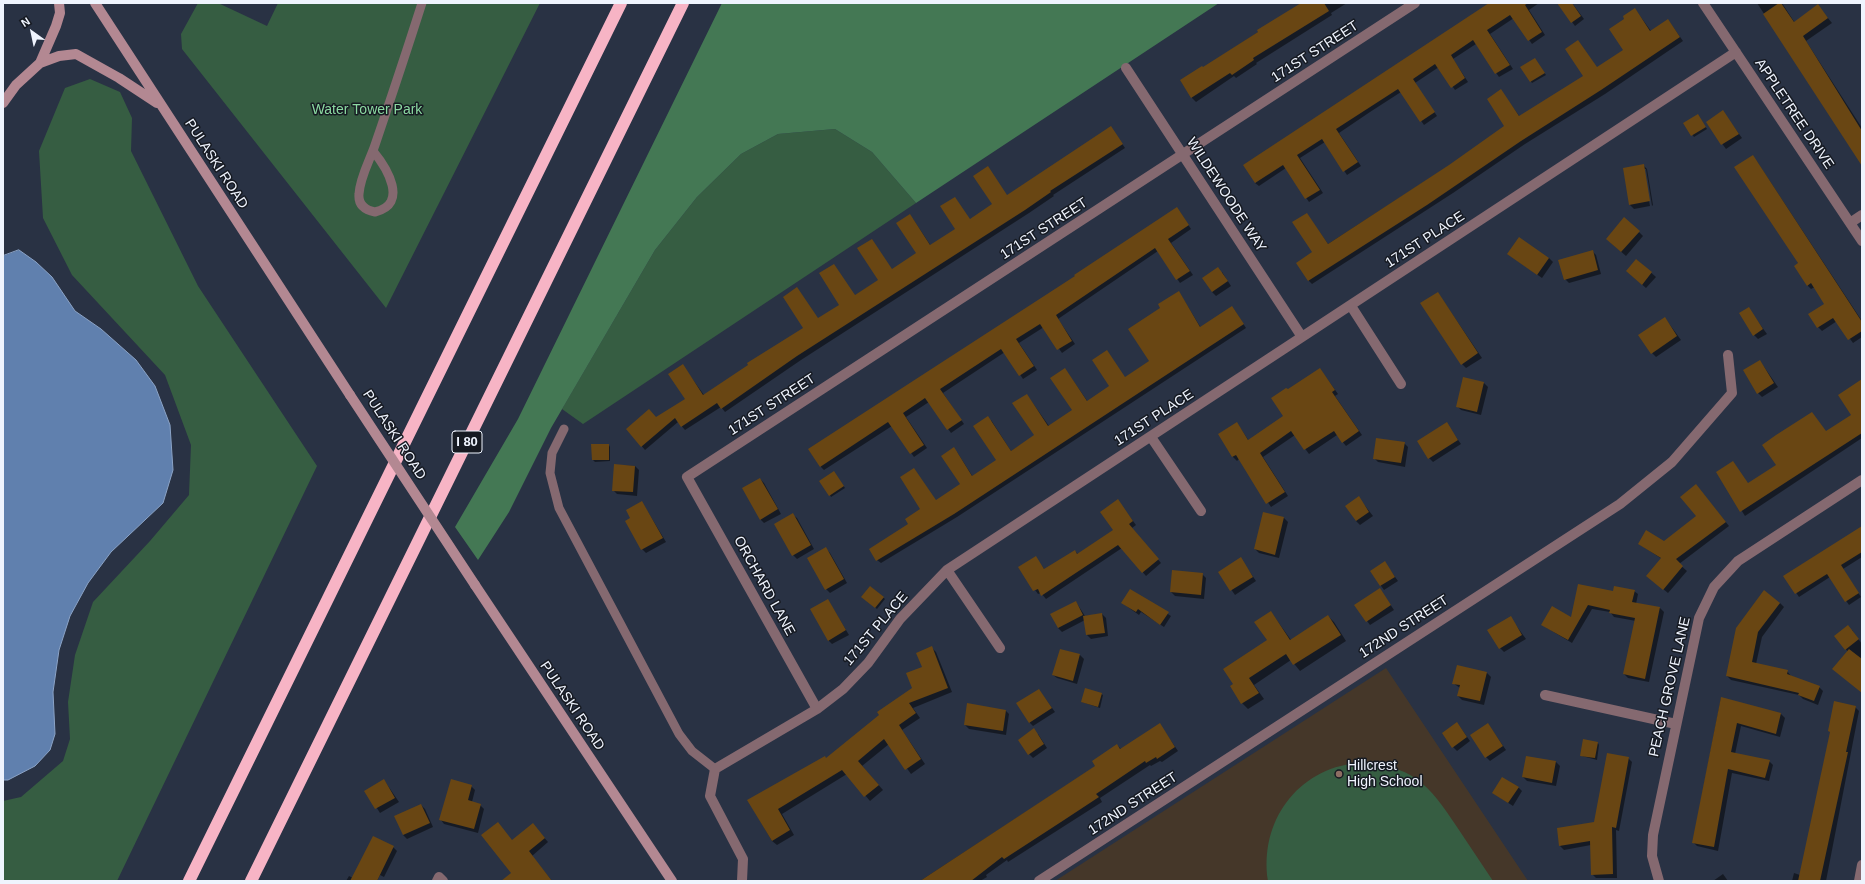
<!DOCTYPE html>
<html>
<head>
<meta charset="utf-8">
<style>
	body { margin:0 }
	#map { position:relative; width:1865px; height:884px; overflow:hidden; background:#293244; font-family:Helvetica,sans-serif }
	canvas { display:block }
	.frame { position:absolute; inset:0; border:4px solid #eff4fe; pointer-events:none }
	.north { position:absolute; left:12px; top:12px; width:40px; height:40px; -webkit-text-stroke:3px #161a22; paint-order:stroke; rotate:327deg; font-size:11px; font-weight:700; line-height:16px; text-align:center; color:#eff4fe }
	.north::after { content:''; display:block; margin:auto; width:14px; height:18px; background:#eff4fe; clip-path:polygon(50% 0,100% 100%,50% 72%,0 100%) }
</style>
</head>
<body>
<div id="map">
<canvas width="1865" height="884"></canvas>
<div class="frame"></div>
<div class="north">N</div>
</div>
<script>
const ctx = document.querySelector('canvas').getContext('2d');
ctx.lineJoin = 'round';
function fillPath(path, color) { ctx.fillStyle = color; ctx.fill(path, 'evenodd'); }
function trace(path, color, width, dash) { ctx.strokeStyle = color; ctx.lineWidth = width; ctx.lineCap = dash ? 'butt' : 'round'; ctx.setLineDash(dash || []); ctx.stroke(path); }
function drawText(font, color, halo, rows, align = 'center') {
  ctx.font = font + ' Helvetica,sans-serif'; ctx.lineWidth = 3; ctx.setLineDash([]); ctx.textBaseline = 'middle'; ctx.strokeStyle = halo; ctx.fillStyle = color; for (const [text, x, y, turn = 0] of rows) {
    ctx.save(); ctx.translate(x, y); ctx.rotate((+turn || 0) * Math.PI / 180); ctx.textAlign = isNaN(turn) ? turn : align; if (halo) ctx.strokeText(text, 0, 0); ctx.fillText(text, 0, 0); ctx.restore();
  }
}
const education = new Path2D(`
	M1386 668 1528 881H1055Z`);
const green = new Path2D(`
	M198 3H218L267 26 278 3H540L386 308 182 49 181 34Z
	M90 79 120 92 132 118 131 151 198 286 317 466 117 881H3V801L21 797 63 761 70 739 68 702 75 655 93 602 150 541 189 495 191 445 165 375 72 275 43 218 39 151 65 88Z
	M835 129 872 152 916 203 583 424 562 409 655 250 697 197 741 154 778 134Z
	M1357 763C1411 764 1429 784 1457 827 1469 845 1481 863 1493 881H1268C1259 822 1297 769 1357 763Z`);
const forest = new Path2D(`
	M722 3H1219L916 203 872 152 835 129 778 134 741 154 697 197 655 250 551 428 509 512 478 560 455 527 518 419Z`);
const water = new Path2D(`
	M19 250 36 262 52 277 75 311 101 329 136 360 155 386 170 425 173 470 163 503 111 552 88 583 70 616 59 650 53 692 55 734 50 750 35 766 8 780H3V256Z`);
const shadow = new Path2D(`
	M1303 3H1347L1331 13 1332 15 1256 63 1257 64 1236 78 1234 76 1196 102 1192 98 1181 81 1203 68Z
	M1492 3H1539L1529 10 1545 35 1532 44 1514 18 1490 34 1513 69 1499 77 1476 44 1453 59 1468 82 1455 90 1439 67 1415 83 1437 116 1424 125 1401 92 1370 112 1339 133 1361 166 1347 175 1325 142 1300 158 1323 193 1309 202 1286 168 1259 186 1255 183Z
	M1558 3H1572L1584 19 1575 26Z
	M1757 3H1782L1795 23 1818 6 1832 23 1806 41 1862 128V164Z
	M1635 9 1651 31 1668 20 1683 41 1605 94 1525 144 1453 193 1312 284 1308 280 1314 253 1307 214 1328 244 1450 165 1506 126 1501 91 1520 117 1585 77 1578 41 1597 68 1624 50 1626 19Z
	M1536 61 1546 75 1532 83 1522 68Z
	M1723 112 1742 138 1726 149 1707 123Z
	M1698 115 1707 129 1694 137 1684 123Z
	M1111 127 1125 148 1053 195 1054 196 1029 213 801 360 725 412 721 407 685 430 678 422 645 450 627 429 657 418 686 399 683 366 704 395 804 329 797 288 818 319 879 280 872 240 892 270 918 254 913 219 931 246 956 229 955 198 970 220Z
	M1756 160 1862 321V337L1853 343 1837 321 1822 331 1818 327 1825 304 1815 287 1811 289 1807 285Z
	M1643 165 1647 169 1653 205 1652 206 1646 169H1643L1650 206 1634 209 1630 205Z
	M1180 212 1191 229 1171 243 1193 275 1180 283 1158 251 1058 319 1075 344 1062 353 1044 327 1019 343 1037 370 1023 379 1005 352 943 393 964 424 951 433 929 402 906 417 927 448 914 457 892 426 824 470 821 467 809 450Z
	M1639 232 1643 236 1626 256 1611 243Z
	M1592 251 1596 255 1601 274 1569 283 1565 279Z
	M1508 254 1549 258 1553 262 1542 278Z
	M1637 260 1656 277 1646 288 1631 275Z
	M1222 272 1231 286 1216 296 1212 292Z
	M1179 292 1201 328 1235 311 1246 328 957 517 881 563 877 560 922 509 914 469 936 501 961 485 957 452 973 477 997 460 991 420 1011 451 1035 436 1027 395 1049 426 1073 411 1065 369 1088 402 1150 361 1162 308Z
	M1438 293 1482 358 1466 368 1462 364Z
	M1748 308 1767 334 1758 339 1754 335Z
	M1665 318 1681 340 1656 357 1652 353Z
	M1760 361 1778 387 1762 397 1758 393Z
	M1320 369 1338 394 1335 396 1362 435 1346 446 1337 435 1309 454 1295 435 1263 457 1288 496 1271 507 1239 459 1237 461 1233 457 1219 434 1237 423 1249 441 1285 416 1288 391Z
	M1862 380V438L1745 516 1717 472 1733 462 1748 484 1778 465 1812 413 1826 432 1853 415Z
	M1484 383 1488 387 1481 415 1461 410 1457 406Z
	M1446 423 1461 444 1433 462 1429 458Z
	M1404 443 1408 447 1405 467 1378 462 1374 458Z
	M609 445 610 447V461L595 462 593 460Z
	M615 465 635 466 639 470 637 496 617 494 613 490Z
	M835 474 845 488 831 497 830 495Z
	M760 479 764 483 781 514 764 523 760 519Z
	M1699 489 1729 526 1679 564 1687 571 1668 593 1652 580 1662 559 1639 544 1664 542 1697 516Z
	M1359 498 1373 516 1360 525 1356 521Z
	M1118 501 1136 525 1132 528 1161 563 1146 576 1122 548 1046 599 1041 593 1038 594 1019 568 1035 557 1045 570 1075 551 1078 554 1114 530Z
	M642 502 666 542 646 553 642 549 632 519Z
	M1264 513 1284 518 1288 522 1279 558 1259 553 1255 549Z
	M793 515 797 518 814 549 797 559 793 555Z
	M1862 527V557L1843 569 1861 597 1849 605 1830 577 1799 597 1785 576Z
	M826 549 830 553 847 583 830 593 826 589Z
	M1241 559 1256 581 1235 595 1219 572Z
	M1385 563 1398 581 1384 590 1371 572Z
	M1202 574 1206 578 1204 599 1175 596 1171 592Z
	M1579 585 1614 593 1634 591 1638 594 1636 604 1660 608 1664 612 1649 682 1628 678 1624 674 1636 621 1614 617 1610 612 1592 609 1572 643 1542 625 1572 618Z
	M871 587 885 599 877 609 863 597Z
	M1380 589 1394 610 1370 625 1367 621Z
	M1130 590 1171 616 1164 627 1141 612 1139 615 1125 605Z
	M828 600 849 635 832 644 828 640Z
	M1076 602 1085 616 1102 614 1106 618 1108 636 1091 639 1087 635 1085 620 1062 632 1058 628Z
	M1780 603 1784 607 1762 637 1756 664 1787 671 1791 676 1819 687 1823 691 1818 705 1803 699 1799 695 1731 680 1727 676 1737 629Z
	M1271 612 1291 640 1328 616 1334 622 1346 641 1300 671 1291 660 1254 685 1264 699 1248 709 1242 703 1234 684 1268 640Z
	M1510 617 1526 639 1504 652 1500 648Z
	M1852 630 1862 644V692L1848 652 1836 636Z
	M931 647 936 652 952 692 913 708 920 718 902 730 925 764 911 774 889 744 862 766 883 790 870 801 847 774 782 814 794 835 777 845 772 841 748 800 827 759 914 689Z
	M1061 650 1080 655 1084 659 1077 684 1057 678 1053 675Z
	M1487 673 1491 677 1484 705 1462 700 1458 696 1460 688 1453 683Z
	M1039 690 1055 712 1033 726 1029 722Z
	M1101 694 1103 695 1100 708 1082 702Z
	M1721 698 1781 714 1785 718 1780 737 1741 726 1735 754 1769 761 1773 765 1769 781 1732 773 1718 851 1697 846 1693 842Z
	M1855 707 1859 711 1826 881H1792L1794 873 1800 875Z
	M1005 710 1009 714 1006 735 969 729 965 725Z
	M1488 724 1506 750 1490 761 1486 757Z
	M1460 727 1470 741 1457 751 1453 747Z
	M1163 729 1178 751 1162 762 1160 761 1151 766 1150 765 1100 798 1102 802 1008 862 1007 860 986 875 987 877 980 881H920L1096 766 1117 745 1121 749Z
	M1038 734 1047 748 1033 758 1029 754Z
	M1598 743 1599 745 1597 760 1582 756Z
	M1527 757 1556 762 1560 766 1556 786 1527 781 1523 777Z
	M1628 758 1632 762 1619 831 1616 830 1617 878H1596L1592 874 1591 845 1564 850 1560 846 1595 823Z
	M384 780 399 802 380 813 366 791Z
	M471 786 475 790 472 802 480 805 484 809 478 833 444 824 441 820Z
	M1518 787 1522 791 1513 806 1493 793Z
	M421 805 425 809 433 827 407 839 403 835Z
	M536 828 548 842 532 856 552 881H503L513 873 512 841Z
	M393 847 397 851 384 877 380 875 377 881H346L349 876 353 878Z
	M1723 874 1728 881H1713Z`);
const building = new Path2D(`
	M1301 3H1324L1329 11 1253 58 1254 60 1232 75 1230 73 1191 98 1180 80 1202 66 1203 67 1258 32 1257 30Z
	M1489 3H1528L1525 5 1542 32 1528 41 1510 15 1487 30 1510 65 1495 74 1473 40 1451 55 1465 78 1451 88 1435 64 1413 79 1435 112 1420 122 1398 89 1336 129 1358 162 1343 172 1322 139 1297 155 1320 190 1305 199 1283 165 1255 183 1243 165Z
	M1557 3H1572L1581 16 1571 23Z
	M1779 3H1781L1794 22 1818 4 1828 18 1803 36 1862 131V166L1763 14Z
	M1635 8 1650 31 1668 19 1680 37 1601 90 1521 141 1427 205 1308 281 1296 263 1312 252 1292 222 1307 213 1328 244 1449 165 1504 126 1487 99 1501 89 1519 116 1583 76 1565 49 1578 40 1597 67 1623 50 1609 29 1624 19 1623 16Z
	M1535 58 1545 73 1530 82 1520 67Z
	M1723 110 1739 134 1721 145 1706 122Z
	M1698 114 1706 127 1691 136 1683 123Z
	M1111 126 1123 144 1050 191 1051 192 1025 210 797 356 721 409 717 403 681 427 675 418 641 447 626 429 649 409 656 417 685 399 668 374 683 364 703 395 748 365 747 363 803 328 783 297 797 287 818 318 839 305 819 273 834 264 855 295 878 280 857 248 872 239 892 269 916 253 896 223 910 214 930 245 955 229 940 206 955 197 970 219 992 204 973 176 988 166 1007 195Z
	M1753 155 1862 322V331L1848 340 1833 318 1817 328 1808 314 1824 304 1811 283 1807 286 1794 266 1798 263 1734 167Z
	M1644 164 1650 201 1629 205 1623 168Z
	M1177 207 1189 225 1168 239 1190 271 1176 280 1155 248 1056 315 1072 341 1057 350 1040 324 1016 339 1034 366 1019 376 1001 349 940 389 962 420 947 430 925 398 903 413 924 445 910 454 888 422 820 467 808 449 1075 276 1074 275Z
	M1624 217 1640 231 1621 252 1606 239Z
	M1519 237 1549 258 1537 275 1507 254Z
	M1593 250 1598 270 1564 280 1558 260Z
	M1636 259 1652 272 1642 285 1626 271Z
	M1218 267 1228 281 1212 292 1202 278Z
	M1179 291 1200 327 1232 306 1244 324 954 514 876 561 869 549 908 524 905 519 920 509 900 477 914 468 936 500 960 484 941 456 954 447 972 476 996 460 973 426 988 416 1011 451 1034 435 1012 403 1027 394 1048 426 1072 410 1050 378 1065 368 1087 401 1109 386 1092 360 1107 350 1125 377 1149 361 1128 329 1160 308 1158 304Z
	M1438 292 1478 353 1461 365 1420 303Z
	M1749 307 1763 329 1753 336 1739 313Z
	M1665 317 1677 336 1651 354 1638 335Z
	M1760 360 1774 383 1757 394 1743 370Z
	M1320 368 1335 390 1332 392 1359 431 1342 443 1334 431 1304 450 1291 431 1260 453 1285 492 1266 504 1236 455 1232 457 1218 434 1237 422 1248 440 1283 416 1271 398 1286 388 1288 389Z
	M1463 377 1484 382 1477 412 1456 407Z
	M1862 379V433L1740 512 1716 472 1733 461 1748 483 1776 465 1762 445 1776 435 1812 412 1826 431 1851 415 1838 395Z
	M1447 422 1458 440 1428 459 1417 441Z
	M1376 438 1405 442 1401 463 1373 459Z
	M591 444H609V460H592Z
	M614 464 635 466 633 492 612 491Z
	M834 471 844 486 829 496 819 481Z
	M760 478 778 509 760 520 742 488Z
	M1696 484 1726 522 1676 559 1683 566 1663 590 1646 576 1661 558 1638 544 1646 530 1664 541 1696 516 1680 497Z
	M1359 496 1369 512 1356 521 1345 506Z
	M1118 499 1133 521 1129 524 1159 559 1142 573 1118 545 1041 596 1038 589 1033 591 1018 567 1036 556 1044 569 1075 550 1077 554 1113 530 1100 512Z
	M642 501 663 538 641 550 625 521 630 518 626 510Z
	M1263 512 1284 517 1275 555 1254 549Z
	M793 513 811 545 792 556 774 524Z
	M1862 526V552L1841 565 1859 593 1845 602 1827 574 1795 594 1783 576Z
	M826 547 844 579 825 590 807 558Z
	M1241 557 1253 577 1230 591 1218 572Z
	M1385 561 1395 577 1380 586 1370 571Z
	M1172 570 1203 573 1201 595 1170 592Z
	M1578 584 1613 591 1614 586 1635 590 1632 602 1660 607 1645 679 1623 674 1635 618 1609 613 1610 610 1588 605 1568 640 1541 625 1552 606 1571 617Z
	M870 586 884 597 875 608 861 597Z
	M1380 588 1391 605 1366 622 1354 605Z
	M1130 589 1169 612 1160 625 1138 609 1136 612 1121 603Z
	M1764 590 1780 603 1758 632 1752 662 1788 670 1787 674 1820 686 1814 701 1798 695 1799 693 1726 676 1736 628Z
	M828 599 846 630 828 641 810 609Z
	M1076 601 1083 615 1058 628 1050 614Z
	M1271 611 1290 640 1328 615 1341 635 1293 665 1286 654 1249 678 1259 693 1241 704 1230 686 1233 684 1223 669 1267 640 1254 622Z
	M1102 613 1105 633 1086 635 1083 616Z
	M1511 616 1522 635 1499 649 1487 630Z
	M1848 625 1859 639 1845 650 1834 636Z
	M932 646 948 688 909 703 916 713 899 725 921 759 905 770 884 739 858 761 879 785 864 797 842 770 778 809 790 830 772 841 747 800 825 756 826 758 879 715 877 712 912 688 906 673 922 667 916 653Z
	M1060 649 1080 654 1073 681 1052 675Z
	M1849 649 1862 659V693L1832 669Z
	M1457 665 1487 672 1480 701 1457 696 1460 685 1452 684Z
	M1085 688 1102 693 1098 707 1081 702Z
	M1039 689 1052 708 1029 723 1016 703Z
	M1721 697 1781 713 1776 734 1737 723 1731 752 1770 760 1765 778 1728 769 1714 847 1692 843Z
	M1834 701 1856 706 1846 752H1848L1820 881H1798L1830 732 1828 731Z
	M967 703 1006 710 1003 731 964 725Z
	M1457 722 1467 737 1452 748 1442 733Z
	M1160 723 1175 747 1157 759 1156 757 1146 763 1145 761 1096 794 1099 797 1061 822 1004 859 1002 857 971 881H920L1095 766 1092 761 1117 744 1120 749Z
	M1488 723 1503 746 1485 758 1470 735Z
	M1034 728 1044 744 1028 755 1018 740Z
	M1583 739 1598 742 1595 758 1580 756Z
	M1607 753 1629 757 1616 828 1612 827 1613 874 1591 875 1590 841 1559 846 1557 828 1594 822Z
	M1526 756 1556 761 1552 783 1522 777Z
	M1502 777 1519 787 1508 803 1492 793Z
	M384 779 395 798 375 809 364 791Z
	M451 779 472 785 468 800 481 804 474 829 439 820Z
	M421 804 430 823 403 835 394 816Z
	M498 822 512 840 533 823 545 838 529 851 552 881H501L511 873 481 835Z
	M373 836 394 846 377 881H350Z`);
const lane = new Path2D(`
	M373 151C387 168 409 204 375 212 365 210 358 205 359 194 360 177 370 160 375 145 391 98 407 50 422 3
	M564 429 552 453 550 473 559 508 679 734 692 751 715 769`);
const street = new Path2D(`
	M1703 3 1862 241
	M1126 68 1302 337
	M1850 223 1862 215
	M1351 306 1401 384
	M1151 437 1201 511
	M947 570 1000 648
	M1545 695 1676 724
	M817 709 687 477 1415 3
	M437 881 439 877 443 881
	M742 881 743 859 710 796 715 769 817 709 843 689 868 663 900 619 947 570 1736 52
	M1039 881 1620 504 1672 462 1732 393 1728 355
	M1659 881 1652 856 1653 835 1699 618 1714 587 1738 561 1862 480
	M1859 881 1862 865`);
const secondary = new Path2D(`
	M95 3 350 395
	M40 63 59 56 76 54 119 78 157 103
	M3 103 16 85 40 63 56 26 60 13 59 3
	M475 585 672 881`);
const highway = new Path2D(`
	M189 881 621 3
	M251 881 683 3`);
const secondaryBridge = new Path2D(`
	M350 395 475 585`);
const markers = [
	[1339,774,4,"#8d6e63"]
];
const shields = [
	[467,442,30]
];
const shieldNames = [
	["I 80",467,442]
];
const streetNames = [
	["171ST STREET",1315,52,-33],
	["APPLETREE DRIVE",1794,114,56],
	["PULASKI ROAD",216,164,57],
	["WILDEWOODE WAY",1226,195,57],
	["171ST STREET",1044,229,-33],
	["171ST PLACE",1425,240,-33],
	["171ST STREET",772,405,-33],
	["171ST PLACE",1154,418,-33],
	["PULASKI ROAD",394,435,57],
	["ORCHARD LANE",764,586,61],
	["172ND STREET",1404,627,-33],
	["171ST PLACE",876,629,-50],
	["PEACH GROVE LANE",1670,687,-77],
	["PULASKI ROAD",572,706,56],
	["172ND STREET",1133,804,-33]
];
const parkNames = [
	["Water Tower Park",367,110]
];
const poiNames = [
	["Hillcrest",1347,766],
	["High School",1347,782]
];
fillPath(education, '#453729');
fillPath(green, '#365d42');
fillPath(forest, '#447854');
fillPath(water, '#6080ae');
trace(water, '#8ba3c6', 1);
fillPath(shadow, '#0007');
fillPath(building, '#694613');
trace(lane, '#856970', 9);
trace(street, '#856970', 10);
trace(secondary, '#b38892', 10);
trace(highway, '#f7b4c5', 12);
trace(secondaryBridge, '#b38892', 10);
for (const [x, y, r, color] of markers) { const dot = new Path2D(); dot.arc(x, y, r, 0, 2 * Math.PI); ctx.fillStyle = color; ctx.fill(dot); trace(dot, '#161a22', 1.5); }
for (const [x, y, w] of shields) { const box = new Path2D(); box.roundRect(x - w / 2, y - 11, w, 22, 3); ctx.fillStyle = '#161a22'; ctx.fill(box); trace(box, '#eff4fe', 1); }
drawText('bold 13px', '#eff4fe', null, shieldNames);
drawText('14px', '#eff4fe', '#161a22', streetNames);
drawText('14px', '#8cdaa2', '#161a22', parkNames);
drawText('14px', '#eff4fe', '#161a22', poiNames, 'left');
</script>
</body>
</html>
